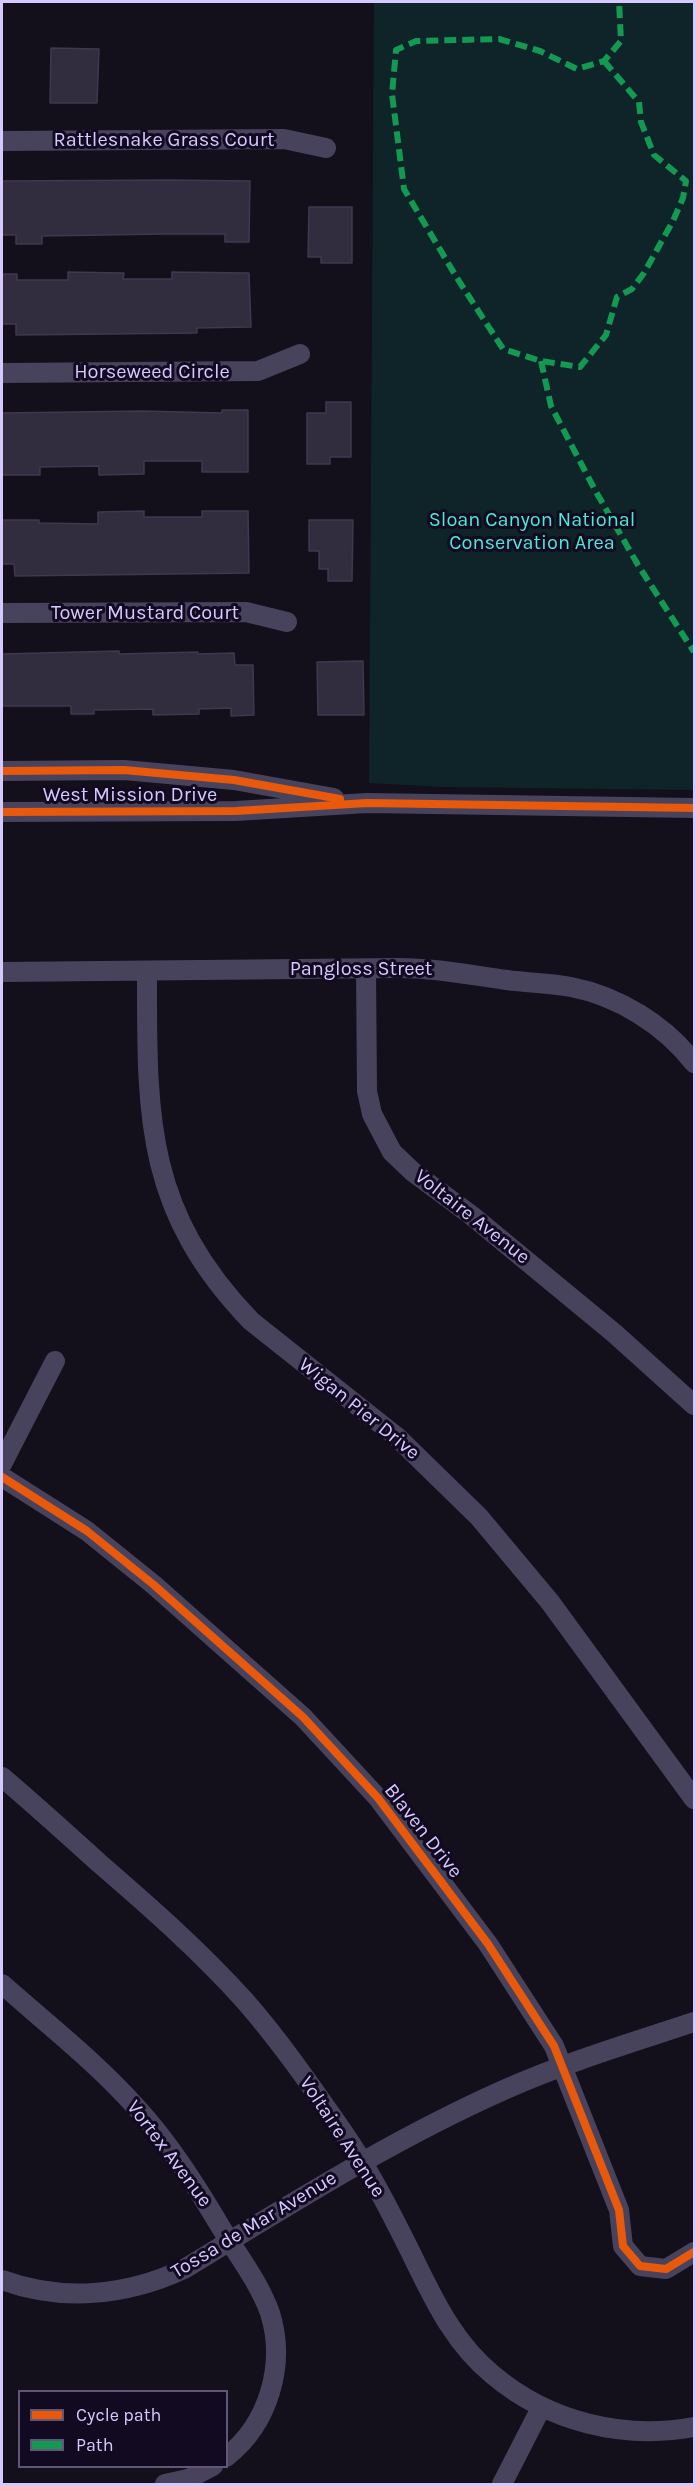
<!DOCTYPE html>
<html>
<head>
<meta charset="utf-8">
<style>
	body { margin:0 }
	#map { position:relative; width:696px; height:2486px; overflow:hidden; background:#130f1b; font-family:Karla,sans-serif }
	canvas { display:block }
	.frame { position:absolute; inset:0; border:3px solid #d6c9ff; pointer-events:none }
	.legend { position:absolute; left:18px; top:2390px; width:210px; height:78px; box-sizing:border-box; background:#110a20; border:2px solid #605679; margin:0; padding:8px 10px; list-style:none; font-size:18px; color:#d6c9ff }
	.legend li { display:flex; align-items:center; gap:12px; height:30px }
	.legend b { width:30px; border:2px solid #605679 }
</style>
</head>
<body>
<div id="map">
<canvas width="696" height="2486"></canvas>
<div class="frame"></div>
<ul class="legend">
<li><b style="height:8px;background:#e8590c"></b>Cycle path</li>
<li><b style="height:8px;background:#139951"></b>Path</li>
</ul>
</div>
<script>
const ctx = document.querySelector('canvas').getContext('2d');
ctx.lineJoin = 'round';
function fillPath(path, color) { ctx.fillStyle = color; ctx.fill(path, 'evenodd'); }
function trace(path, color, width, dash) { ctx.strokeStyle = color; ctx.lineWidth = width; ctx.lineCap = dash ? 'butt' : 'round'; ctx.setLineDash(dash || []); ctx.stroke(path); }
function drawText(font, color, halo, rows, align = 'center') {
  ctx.font = font + ' Karla,sans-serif'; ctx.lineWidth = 6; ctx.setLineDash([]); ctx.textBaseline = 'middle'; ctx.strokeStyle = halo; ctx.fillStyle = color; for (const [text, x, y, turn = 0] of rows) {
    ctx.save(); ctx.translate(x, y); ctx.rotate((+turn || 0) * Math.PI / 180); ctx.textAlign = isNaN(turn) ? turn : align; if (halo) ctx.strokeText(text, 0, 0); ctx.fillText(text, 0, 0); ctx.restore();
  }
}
const green = new Path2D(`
	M374 2H694V790L442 787 369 783Z`);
const building = new Path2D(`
	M51 48 99 49 97 103H50Z
	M169 180 250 181 249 242H225V234H164L42 236V244H16V235H2V181Z
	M309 207H352V263H321V257H308Z
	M68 272 124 273 123 279H172V272L249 273 251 327 197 328V333L16 335V324H2V274H17V280H68Z
	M326 402H351V457H330V464H307V413H326Z
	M222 410H248V472H202V461H144V474L99 475V466L40 467V475H2V413L143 411 222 413Z
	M144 511V517H202V511H248L249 573 15 576 14 564H2V520H39V523L98 524V512Z
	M309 520H353L352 581H328V569H319V551H309Z
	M119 651V654L198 652V654L234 653 235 665H253L254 715 231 716V708L199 709V714L153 715V709L94 710V714H71V706H2V654Z
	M363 661 364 715H318L317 662Z`);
const street = new Path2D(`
	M2 141 284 139 326 148
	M2 373 258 371 300 354
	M2 613 246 612 287 622
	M2 771 124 770 234 780 334 798
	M2 812 236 811 367 803 694 808
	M366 969 367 1091 372 1114 392 1152 413 1172 471 1215 614 1333 694 1405
	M147 971C147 1115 144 1210 251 1321L397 1437 479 1517 550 1602 694 1799
	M2 972 398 968C436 968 470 975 507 980 529 983 550 983 571 987 618 996 665 1025 694 1063
	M2 1464 55 1361
	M2 1477 87 1531 154 1585 303 1717 378 1798 488 1944 554 2046 619 2210 623 2246 640 2266 666 2269 694 2252
	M2 1777C35 1805 67 1834 99 1863 150 1907 200 1951 245 2001 280 2041 311 2086 341 2129 367 2166 388 2207 408 2247 431 2293 451 2341 493 2375 549 2422 623 2440 694 2427
	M2 1984C47 2024 96 2062 136 2107 169 2143 195 2184 220 2226 237 2254 259 2282 270 2313 286 2364 269 2424 226 2457
	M2 2280C62 2302 126 2296 184 2269 289 2205 393 2139 506 2089 567 2062 631 2043 694 2022
	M165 2484 188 2479 213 2466
	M502 2484 541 2408`);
const quiet = new Path2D(`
	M604 61 639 102 641 122 654 155 686 181 683 198 673 221 644 273 632 289 617 297 606 335 580 367 541 361 503 349 457 278 404 189 392 94 396 50 416 41 499 39 540 51 577 69 604 61 621 41 619 2
	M541 361 551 406 595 490 638 565 694 652`);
const cycleway = new Path2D(`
	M2 771 124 770 234 780 340 799
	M2 812 236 811 367 803 694 808
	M2 1477 87 1531 154 1585 303 1717 378 1798 488 1944 554 2046 619 2210 623 2246 640 2266 666 2269 694 2252`);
const streetNames = [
	["Rattlesnake Grass Court",164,140],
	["Horseweed Circle",152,372],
	["Tower Mustard Court",145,613],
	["West Mission Drive",130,795],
	["Pangloss Street",361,969],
	["Voltaire Avenue",472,1217,38],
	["Wigan Pier Drive",359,1409,39],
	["Blaven Drive",423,1831,52],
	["Voltaire Avenue",342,2137,57],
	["Vortex Avenue",169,2154,53],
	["Tossa de Mar Avenue",254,2225,-31]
];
const parkNames = [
	["Sloan Canyon National",532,520],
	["Conservation Area",532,543]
];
fillPath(green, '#0e2428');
fillPath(building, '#312c3e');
trace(building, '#403850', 1.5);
trace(street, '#48435d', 20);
trace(quiet, '#139951', 6, [12, 6]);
trace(cycleway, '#e8590c', 8);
drawText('20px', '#d6c9ff', '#110a20', streetNames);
drawText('20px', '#4aead7', '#110a20', parkNames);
</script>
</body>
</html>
